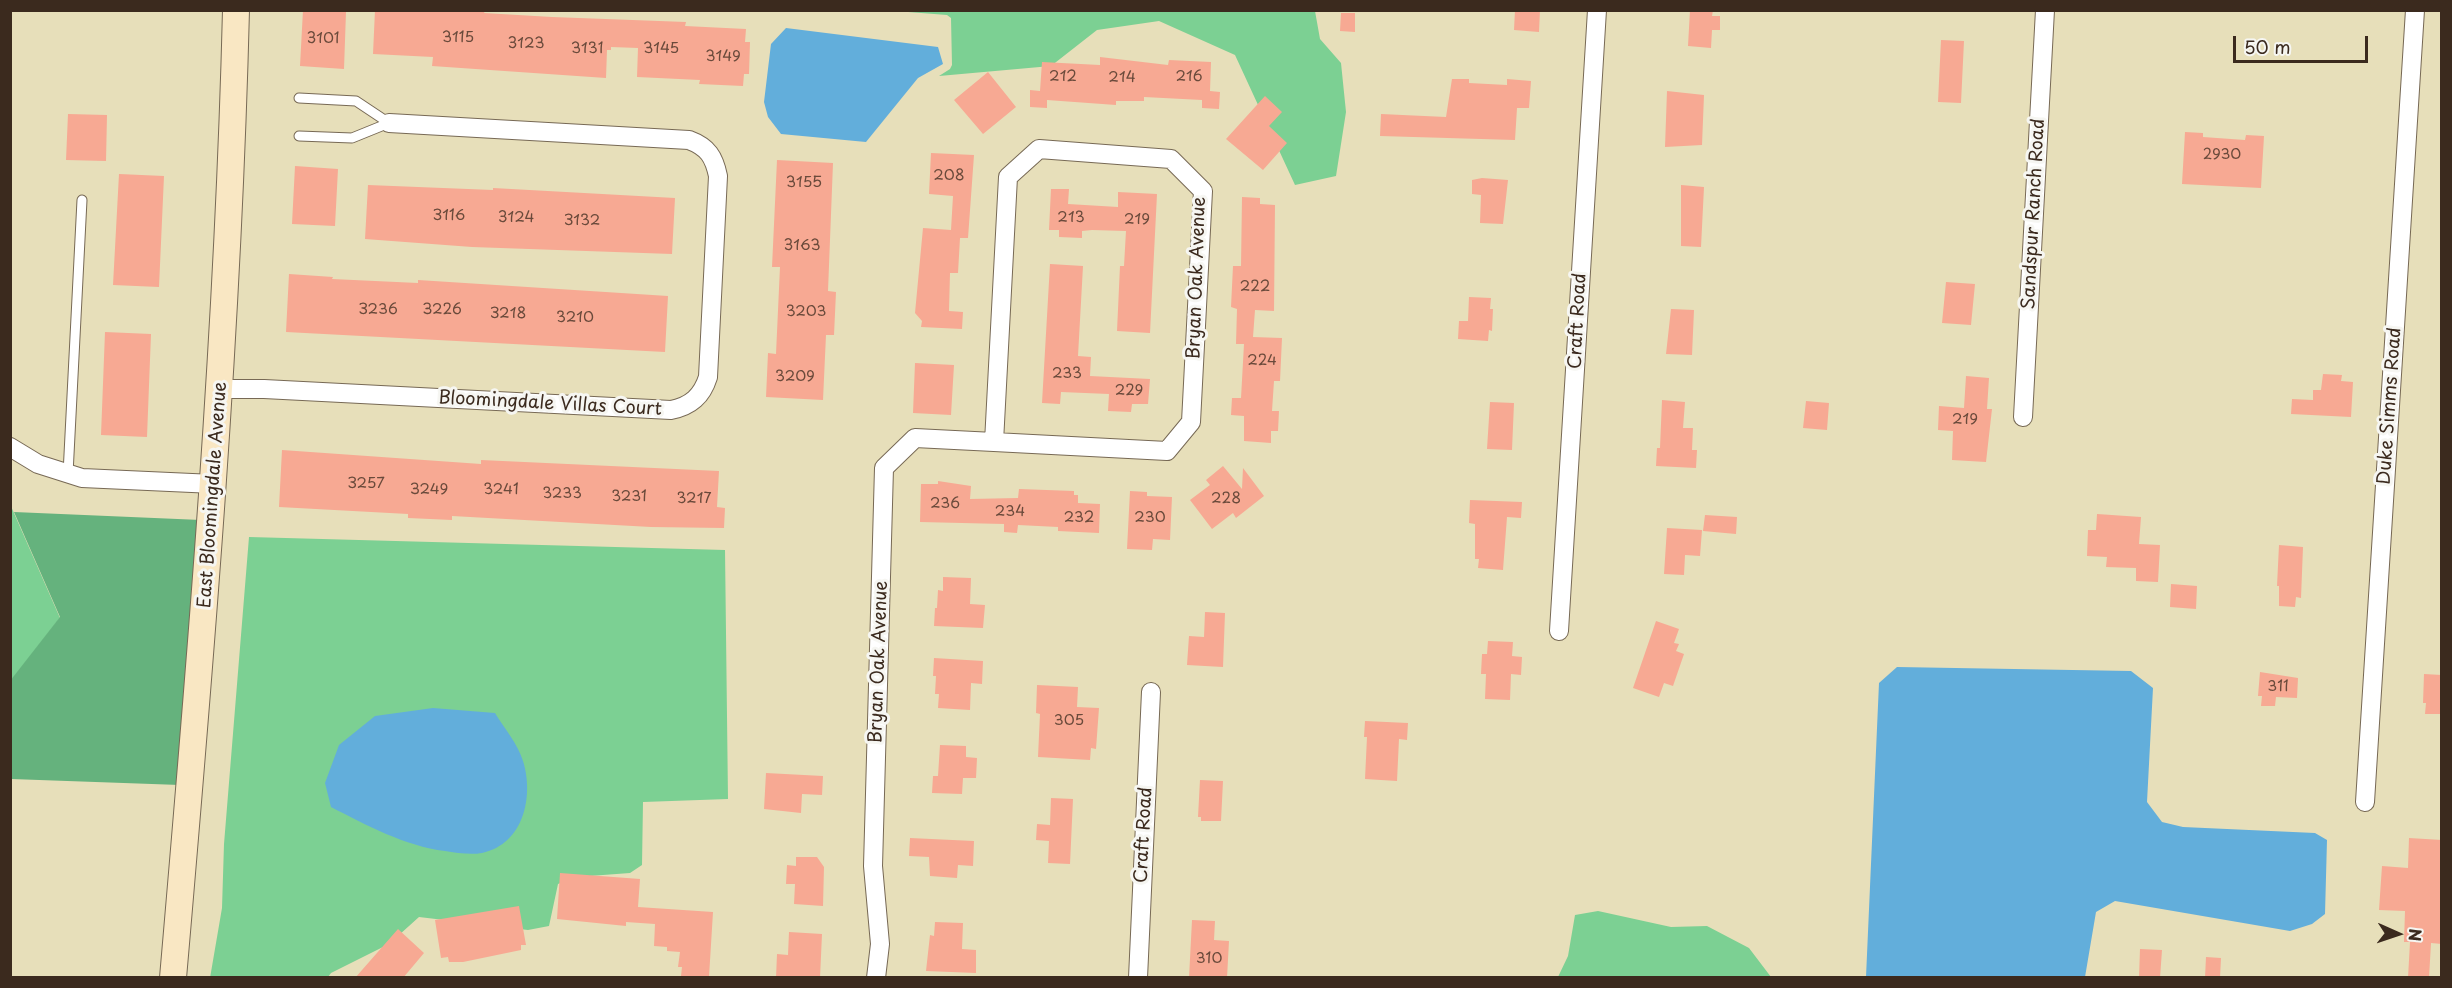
<!DOCTYPE html>
<html>
<head>
<meta charset="utf-8">
<style>
	body { margin:0 }
	#map { position:relative; width:2452px; height:988px; overflow:hidden; background:#e7dfba; font-family:"Playpen Sans",sans-serif }
	canvas { display:block }
	.frame { position:absolute; inset:0; border:12px solid #3b2a1e; pointer-events:none }
	.north { position:absolute; left:2368px; top:904px; width:60px; height:60px; -webkit-text-stroke:4px #f6f6f2; paint-order:stroke; rotate:93deg; font-size:16px; font-weight:700; line-height:24px; text-align:center; color:#3b2a1e }
	.north::after { content:''; display:block; margin:auto; width:21px; height:27px; background:#3b2a1e; clip-path:polygon(50% 0,100% 100%,50% 72%,0 100%) }
	.scale { position:absolute; left:2233px; top:36px; width:135px; height:27px; box-sizing:border-box; border:3px solid #3b2a1e; border-top:0; padding-left:8px; font-size:18px; line-height:21px; white-space:nowrap; color:#3b2a1e; -webkit-text-stroke:4px #f6f6f2; paint-order:stroke }
</style>
</head>
<body>
<div id="map">
<canvas width="2452" height="988"></canvas>
<div class="frame"></div>
<div class="north">N</div>
<div class="scale">50 m</div>
</div>
<script>
const ctx = document.querySelector('canvas').getContext('2d');
ctx.lineJoin = 'round';
function fillPath(path, color) { ctx.fillStyle = color; ctx.fill(path, 'evenodd'); }
function trace(path, color, width, dash) { ctx.strokeStyle = color; ctx.lineWidth = width; ctx.lineCap = dash ? 'butt' : 'round'; ctx.setLineDash(dash || []); ctx.stroke(path); }
function drawText(font, color, halo, rows, align = 'center') {
  ctx.font = font + ' "Playpen Sans",sans-serif'; ctx.lineWidth = 6; ctx.setLineDash([]); ctx.textBaseline = 'middle'; ctx.strokeStyle = halo; ctx.fillStyle = color; for (const [text, x, y, turn = 0] of rows) {
    ctx.save(); ctx.translate(x, y); ctx.rotate((+turn || 0) * Math.PI / 180); ctx.textAlign = isNaN(turn) ? turn : align; if (halo) ctx.strokeText(text, 0, 0); ctx.fillText(text, 0, 0); ctx.restore();
  }
}
const green = new Path2D(`
	M895 11H1315L1320 39 1341 63 1346 112 1336 176 1295 185 1235 55 1159 21 1097 30 1051 66 939 76 950 69 952 65 951 18 947 15Z
	M10 504 60 618 11 681H10Z
	M249 537 725 550 728 799 643 802 642 865 630 873 576 877 558 884 549 926 528 930 419 917 389 944 331 973 328 977 210 978 222 908 224 844Z
	M1598 911 1671 927 1707 926 1749 948 1771 977H1558L1568 956 1575 915Z`);
const forest = new Path2D(`
	M14 512 201 520 180 785 11 779 10 681 60 617Z`);
const water = new Path2D(`
	M786 28 938 47 943 64 918 78 866 142 781 134 768 117 764 102 771 44Z
	M1897 667 2131 671 2153 688 2147 802 2162 822 2183 827 2315 833 2327 840 2325 914 2312 924 2290 931 2115 901 2096 912 2085 977H1866L1879 683Z
	M433 708 495 713C504 728 518 744 523 761 534 796 524 844 482 853 472 855 456 853 445 851 405 846 366 825 331 807L325 783 339 745 375 716Z`);
const building = new Path2D(`
	M303 10 346 12 344 69 300 66Z
	M375 10 485 11 484 13 552 17 686 22 685 26 746 29 745 42H750L749 74H744L743 86 699 84 700 80 637 77 638 48 611 47V50H607L606 78 432 66 433 57 373 54Z
	M1515 10H1540L1539 32 1514 30Z
	M1690 10H1713L1712 16H1720V30H1712L1711 48 1688 46Z
	M1341 13H1355V32L1340 31Z
	M1941 40 1964 41 1961 103 1938 102Z
	M1100 57 1168 65 1169 60 1211 62 1210 91 1220 92 1219 109 1202 108V100L1144 97V101H1116V105L1047 100V108L1030 107V90L1040 91 1042 62 1100 65Z
	M988 72 1016 107 983 134 954 100Z
	M1452 79H1469V83L1507 85V79L1531 81 1529 108H1517L1515 140 1380 136 1381 114 1446 117Z
	M1667 91 1704 95 1702 145 1665 147Z
	M1265 96 1282 112 1269 126 1287 143 1263 170 1226 139Z
	M68 114 107 115 106 161 66 160Z
	M2185 132 2203 133V137L2245 140 2246 135 2264 136 2261 188 2182 184Z
	M931 153 974 155 968 238H960L958 273H950L949 311 963 312 962 329 921 327 922 321 915 313 923 228 951 230 953 196 929 194Z
	M777 160 833 163 828 291 836 292 834 335H826L823 400 766 397 768 353 776 354 780 267H772Z
	M295 166 338 169 335 226 292 224Z
	M119 174 164 176 159 287 113 285Z
	M1482 178 1508 180 1503 224 1480 223 1481 195 1472 194V180Z
	M368 185 493 190V188L675 198 672 254 472 247 365 239Z
	M1681 185 1704 187 1701 247 1681 246Z
	M1051 189H1069L1068 204 1118 207V192L1157 194 1150 333 1117 331 1120 266H1124L1126 231 1092 230 1082 231V238L1059 237V230H1049Z
	M1242 197 1260 198V204L1275 205 1274 311 1255 310 1253 337 1282 338 1280 381H1274L1272 411H1279L1278 431H1271V443L1244 441V416L1231 415 1232 398H1241L1244 344H1236L1237 309 1231 307 1233 266H1241Z
	M1050 264 1083 266 1078 356 1091 357 1090 376 1150 379 1148 404H1132L1131 412 1108 411 1109 394 1061 392 1060 404 1042 403Z
	M289 274 333 277 332 279 418 283V280L668 296 665 352 286 332Z
	M1946 282 1975 284 1971 325 1942 323Z
	M1469 297 1491 298 1490 309H1493L1492 331 1489 330 1488 341 1458 339 1459 321H1468Z
	M1671 309 1694 310 1692 355 1666 354Z
	M105 332 151 334 147 437 101 435Z
	M915 363 954 365 951 415 913 413Z
	M2323 374 2342 375 2341 381 2353 382 2351 417 2291 414 2292 399 2313 400V390H2321Z
	M1966 376 1989 378 1987 409H1992L1986 462 1952 460 1953 431 1938 430 1939 406 1964 408Z
	M1662 400 1685 402 1683 428H1693L1692 450H1697L1696 468 1656 466 1657 448H1660Z
	M1806 401 1829 403 1827 430 1803 428Z
	M1490 402 1514 403 1512 450 1487 449Z
	M282 450 481 464V460L719 471 717 507 725 508 724 528 651 527 452 516V520L408 518V514L279 507Z
	M1223 466 1242 489 1243 468 1264 496 1236 518 1233 513 1212 529 1190 500 1210 485 1206 480Z
	M938 481 971 486 970 499 1018 498 1019 489 1074 491V495H1078V503L1100 504 1099 533 1058 531V527L1018 525 1017 533 1004 532V524L920 522 921 484H938Z
	M1130 491 1147 492V496L1172 497 1170 540 1153 539 1152 550 1127 549Z
	M1470 500 1522 502 1521 518 1507 517 1503 570 1478 568 1479 559H1475V524L1469 523Z
	M2097 514 2141 517 2139 544 2160 545 2158 582 2136 581V568L2106 567 2107 557 2087 556 2088 530H2096Z
	M1705 515 1737 517 1736 534 1703 531Z
	M1667 528 1702 530 1700 556 1685 555 1684 575 1664 574Z
	M2279 545 2303 547 2301 598 2296 597 2295 607 2279 606V586H2277Z
	M943 577 971 578 970 604 985 605 983 628 934 626 935 608H937L938 590 943 591Z
	M2171 584 2197 586 2196 609 2170 607Z
	M1205 612 1225 613 1223 667 1187 665 1189 636 1204 637Z
	M1656 621 1679 629 1674 643 1679 644 1676 651 1684 654 1673 686 1664 683 1659 697 1633 688Z
	M1488 641 1513 642 1512 656 1522 657 1521 675 1511 674 1510 700 1485 699 1486 674H1481L1482 654H1487Z
	M934 658 983 661 982 684 971 683 970 710 938 708 939 694H935L936 676H933Z
	M2260 672 2298 678 2297 698 2276 697 2275 706H2261L2262 696H2258Z
	M2424 674 2442 675V714H2425L2426 703H2423Z
	M1037 685 1078 687 1077 707 1099 708 1096 749 1091 748 1090 760 1038 757 1040 714 1036 713Z
	M1365 721 1408 723 1407 740 1399 739 1397 781 1365 779 1367 737H1364Z
	M940 745 966 746V757L977 758 976 778H963L962 794 932 793 933 776H938Z
	M766 773 823 776 822 795 802 794 801 813 764 809Z
	M1200 780 1223 781 1221 821H1201V817H1198Z
	M1051 798 1073 799 1070 864 1048 863 1049 841 1036 840 1037 824 1050 825Z
	M910 838 974 841 973 866 958 865 957 878 930 876 929 857 909 856Z
	M2409 838 2442 840V944L2431 943 2429 978H2408L2410 942H2404L2405 911 2379 910 2382 866 2408 868Z
	M796 857H817L824 867 823 906 794 904 795 884H786L787 865 796 866Z
	M560 873 640 879 638 907 713 912 709 977 681 976 682 967H678L680 952 667 951V947L654 946 655 924 626 922V926L557 919Z
	M519 906 526 945H521V950L463 962H449L448 957 441 958 435 920Z
	M1192 920 1215 921 1214 940 1229 941 1227 978H1189Z
	M935 922 963 923 962 949 976 950V973L926 971 930 935 934 936Z
	M398 929 424 953 403 978H355Z
	M789 932 822 934 820 978H776L777 954 788 955Z
	M2140 949 2162 950 2160 978H2139Z
	M2206 957 2221 958 2220 978H2205Z`);
const service = new Path2D(`
	M299 98 356 101 389 123
	M299 136 352 138 389 123
	M68 474 82 200`);
const minor = new Path2D(`
	M1039 149 1171 159 1203 191 1191 422 1167 451 994 442 1008 177Z
	M221 389H264L671 410C691 406 702 396 708 377L718 176C714 157 708 147 689 140L389 123
	M2023 417 2045 10
	M10 447 38 464 82 478 214 484
	M1559 631 1597 10
	M2365 802 2415 10
	M876 978 880 944 873 866 884 468 915 438 994 442
	M1138 978 1151 692`);
const secondary = new Path2D(`
	M173 978C201 655 228 334 236 10`);
const numberNames = [
	["3115",458,38],
	["3101",323,39],
	["3123",526,44],
	["3131",587,49],
	["3145",661,49],
	["3149",723,57],
	["212",1063,77],
	["216",1189,77],
	["214",1122,78],
	["2930",2222,155],
	["208",949,176],
	["3155",804,183],
	["3116",449,216],
	["3124",516,218],
	["213",1071,218],
	["219",1137,220],
	["3132",582,221],
	["3163",802,246],
	["222",1255,287],
	["3236",378,310],
	["3226",442,310],
	["3203",806,312],
	["3218",508,314],
	["3210",575,318],
	["224",1262,361],
	["233",1067,374],
	["3209",795,377],
	["229",1129,391],
	["219",1965,420],
	["3257",366,484],
	["3249",429,490],
	["3241",501,490],
	["3233",562,494],
	["3231",629,497],
	["3217",694,499],
	["228",1226,499],
	["236",945,504],
	["234",1010,512],
	["232",1079,518],
	["230",1150,518],
	["311",2278,687],
	["305",1069,721],
	["310",1209,959]
];
const streetNames = [
	["Sandspur Ranch Road",2034,214,-87],
	["Bryan Oak Avenue",1197,278,-88],
	["Craft Road",1578,321,-87],
	["Bloomingdale Villas Court",550,404,3],
	["Duke Simms Road",2390,406,-86],
	["East Bloomingdale Avenue",213,495,-86],
	["Bryan Oak Avenue",879,662,-88],
	["Craft Road",1144,835,-87]
];
fillPath(green, '#7cd093');
fillPath(forest, '#65b27d');
fillPath(water, '#62aedb');
fillPath(building, '#f7a993');
trace(service, '#776955', 11);
trace(minor, '#776955', 20);
trace(secondary, '#776955', 28);
trace(service, '#fff', 9);
trace(minor, '#fff', 18);
trace(secondary, '#f9e7c3', 26);
drawText('15px', '#6a4a3b', null, numberNames);
drawText('18px', '#3b2a1e', '#f6f6f2', streetNames);
</script>
</body>
</html>
